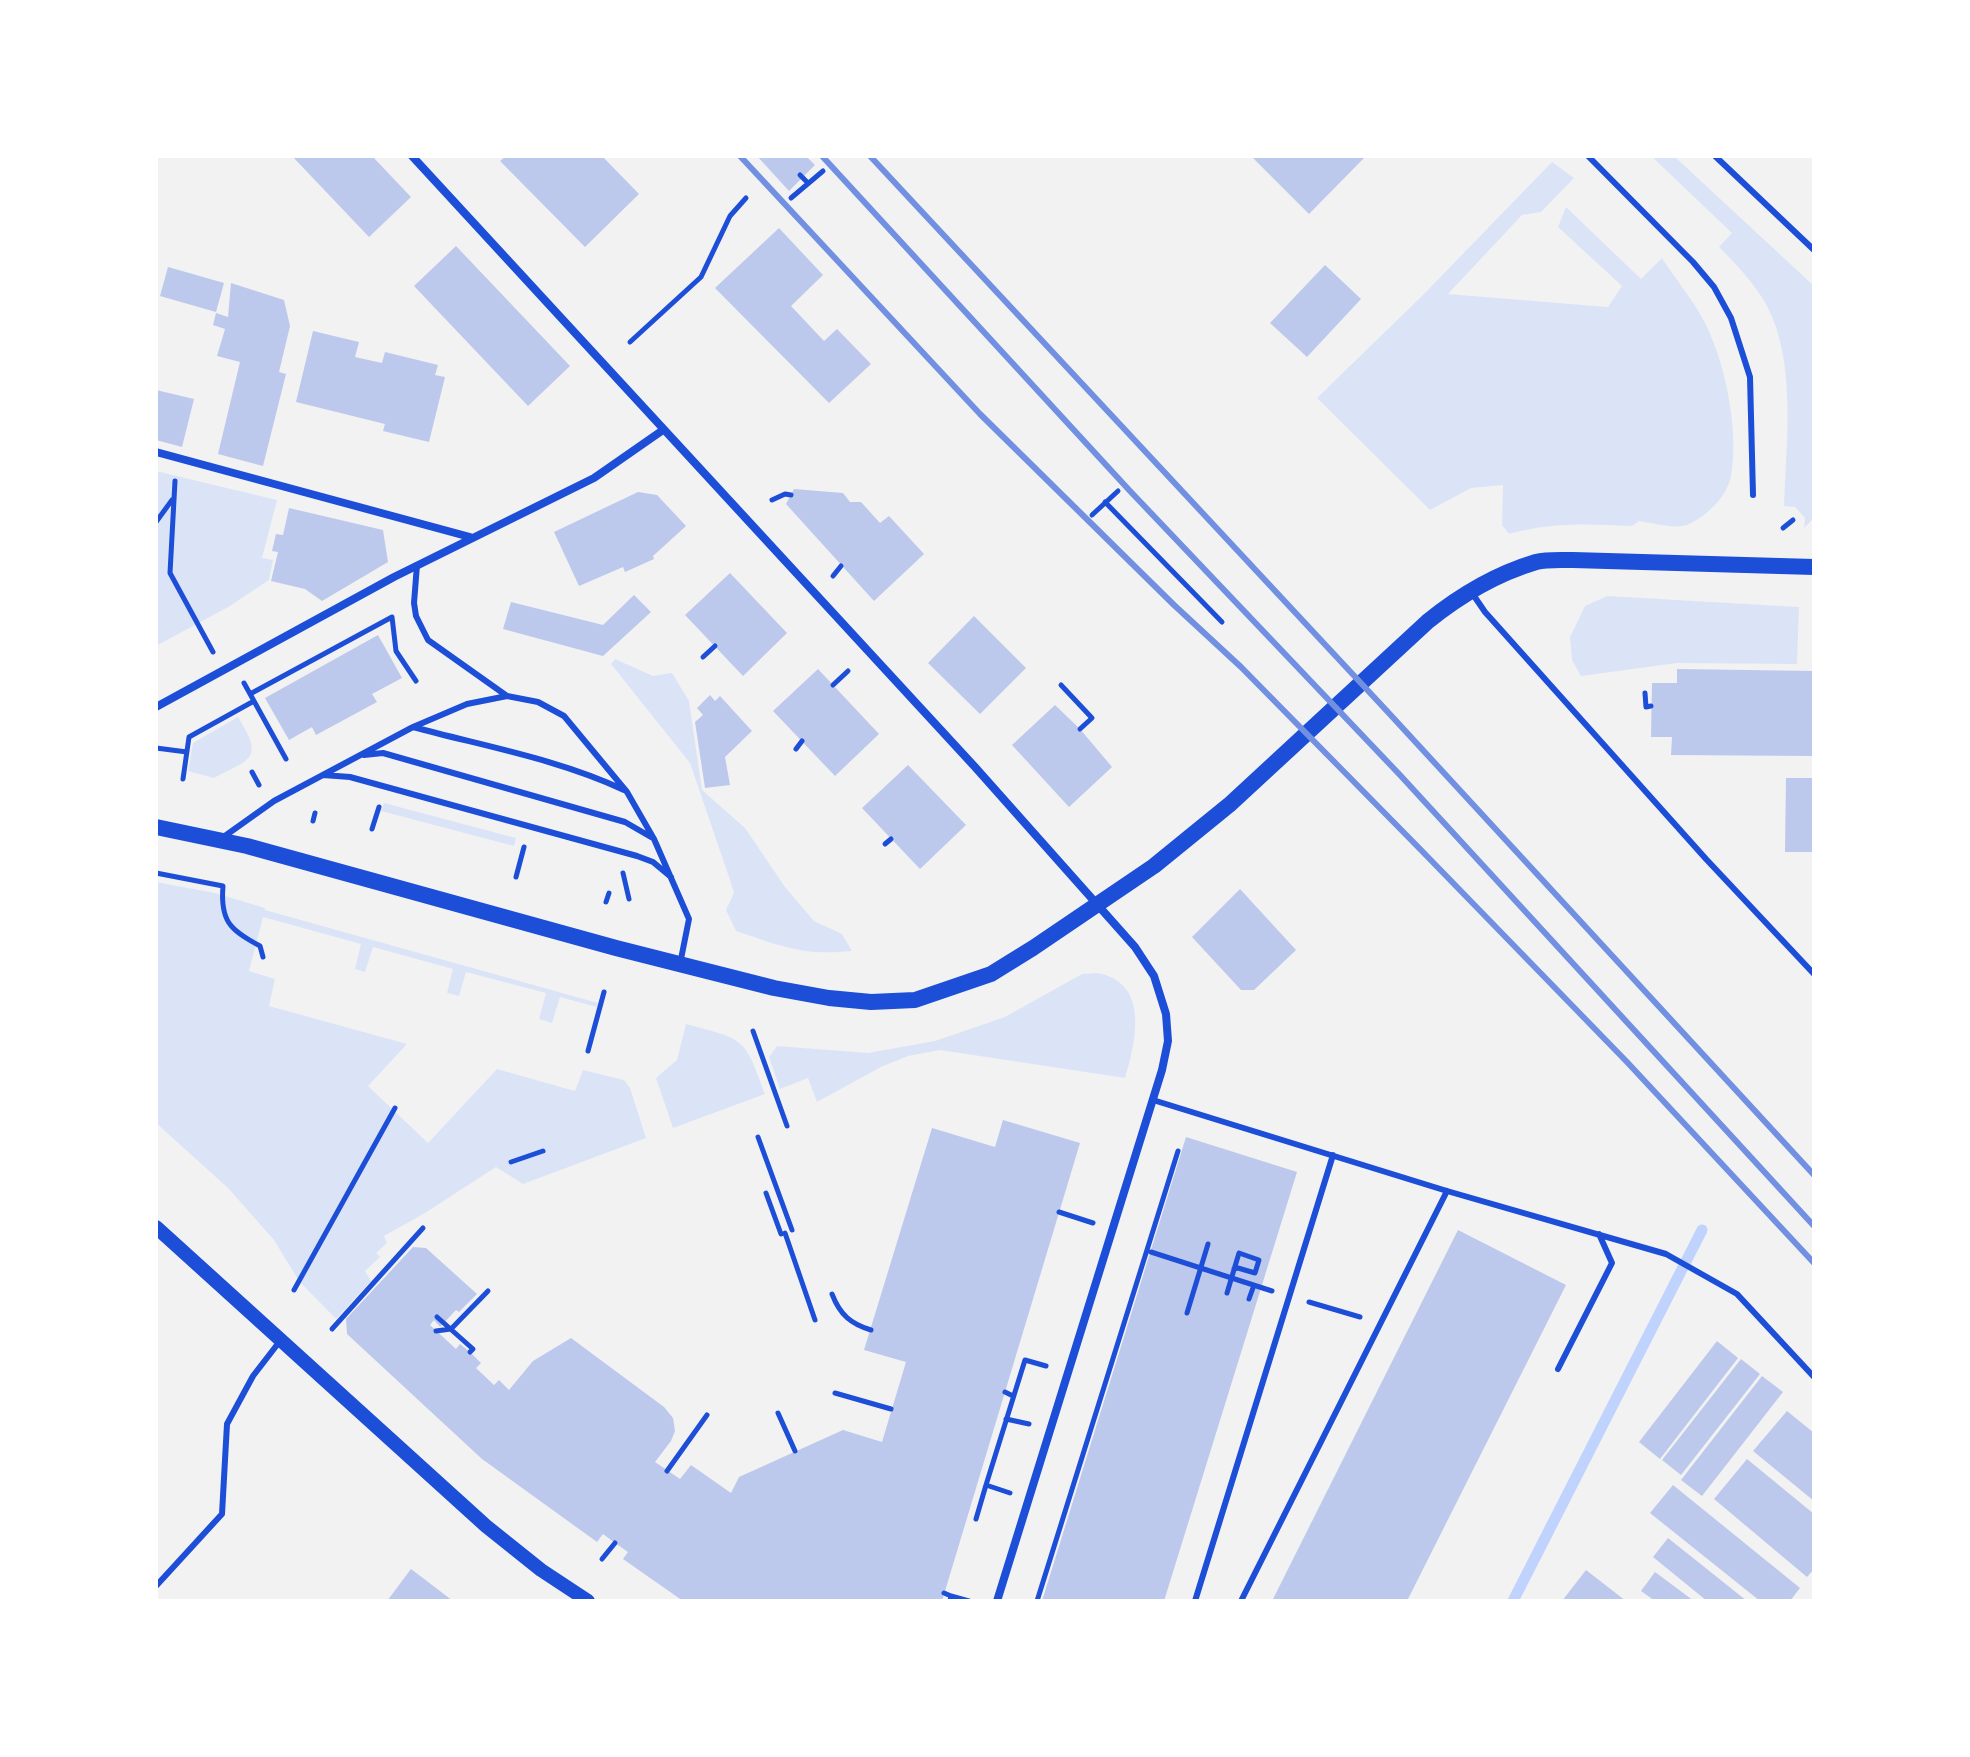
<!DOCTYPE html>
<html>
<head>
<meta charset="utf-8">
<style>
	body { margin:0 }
	#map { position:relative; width:1970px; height:1757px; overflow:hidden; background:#f2f2f2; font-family:Figtree,sans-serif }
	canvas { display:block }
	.frame { position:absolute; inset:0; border:158px solid #fff; pointer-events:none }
</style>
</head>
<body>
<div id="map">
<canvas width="1970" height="1757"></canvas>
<div class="frame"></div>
</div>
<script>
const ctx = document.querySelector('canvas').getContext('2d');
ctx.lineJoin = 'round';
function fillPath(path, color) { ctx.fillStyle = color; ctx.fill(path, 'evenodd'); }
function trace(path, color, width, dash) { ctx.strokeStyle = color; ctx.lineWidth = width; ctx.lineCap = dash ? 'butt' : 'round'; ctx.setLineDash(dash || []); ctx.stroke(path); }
const green = new Path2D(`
	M1651 156H1674L1814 286V518L1804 528 1805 518 1795 507 1784 506C1786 444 1797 361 1766 304 1754 283 1736 264 1719 247L1732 233Z
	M1552 162 1574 178 1541 212 1522 215 1448 294 1608 307 1622 286 1558 227 1566 207 1641 279 1662 258C1676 280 1695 302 1706 325 1726 366 1739 431 1731 476 1727 497 1707 516 1687 525 1675 529 1652 523 1639 521L1632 526C1589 524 1550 522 1509 534L1502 525 1503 485 1471 488 1430 510 1317 398 1423 295Z
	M156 471 277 500 262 558 273 560 269 580 230 606 156 646Z
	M1607 596 1799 607 1797 664 1677 663 1581 676 1572 660 1570 637 1585 606Z
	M615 659 653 676 672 673 689 701 702 790 745 828 785 887 814 921 842 934 852 951C802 956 781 946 736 931L726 910 734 893 732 886 690 763 611 664Z
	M238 717C264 759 252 758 214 778L188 771 193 743Z
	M384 803 516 838 514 846 381 811Z
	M156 882 215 893 265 908V910L598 1003 597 1007 560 997 552 1023 539 1019 546 993 466 972 459 996 447 993 453 969 373 947 365 972 355 969 361 944 263 917 249 971 275 979 269 1006 407 1044 368 1086 428 1143 497 1069 575 1091 583 1070 624 1080 630 1088 646 1138 523 1184 496 1167 425 1213 384 1236 387 1243 376 1253 380 1257 365 1271 371 1281 336 1319 299 1281 274 1240 228 1188 156 1123Z
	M1097 973C1150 982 1136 1042 1125 1078L940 1050 908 1056 881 1067 817 1102 808 1078 780 1089 769 1057 777 1046 868 1053 935 1041 1005 1017 1082 974Z
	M686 1024C745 1040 744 1036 765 1094L673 1128 656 1078 677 1060Z`);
const stream = new Path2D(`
	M1513 1601 1702 1230`);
const building = new Path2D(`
	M292 156H372L411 197 369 237Z
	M506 156H602L639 194 585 247 500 161Z
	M757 156H806L815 165 789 191Z
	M1251 156H1366L1309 214Z
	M779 228 823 275 791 306 824 341 837 329 871 364 829 403 715 288Z
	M456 246 570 366 528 406 414 286Z
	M1325 265 1361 299 1307 357 1270 323Z
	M168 267 224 283 216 312 160 296Z
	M231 283 284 300 290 326 279 372 286 374 263 466 218 454 240 362 217 356 225 329 213 325 216 313 228 317Z
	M313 331 359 342 355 357 382 363 385 352 438 365 435 375 445 377 429 442 383 431 385 424 296 402Z
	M156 390 194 399 182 447 156 440Z
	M794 489 843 493 850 502H861L880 523 889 516 924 554 874 601 786 504Z
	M638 492 657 495 686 526 653 556 654 559 625 572 623 567 579 586 554 532Z
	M289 508 383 530 388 562 322 601 305 589 271 581 278 552 272 551 276 534 283 535Z
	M730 573 787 633 743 676 685 615Z
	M634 595 651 612 603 656 503 629 511 602 603 625Z
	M974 616 1026 668 980 714 928 663Z
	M378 635 402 678 372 694 377 702 316 735 312 727 289 740 265 698Z
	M818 669 879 734 835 776 773 711Z
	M1677 669 1814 671V756L1671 755 1672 737H1651L1652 683H1677Z
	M710 695 715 701 720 696 752 731 725 757 730 785 705 788 695 722 703 715 697 708Z
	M1055 705 1080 729 1112 767 1069 807 1012 745Z
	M908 765 966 825 920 869 862 808Z
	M1786 778H1814V852H1785Z
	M1240 889 1296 950 1254 990H1241L1192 937Z
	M1003 1120 1080 1143 942 1601H683L623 1559 628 1552 615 1543 603 1534 597 1542 482 1459 347 1334 346 1319 413 1247 426 1248 477 1294 459 1312 456 1310 440 1327 434 1320 430 1325 456 1349 460 1344 470 1352 481 1363 476 1368 494 1385 499 1380 509 1390 533 1361 571 1338 664 1407 673 1418 675 1431 671 1441 655 1462 680 1479 691 1465 731 1493 739 1477 843 1430 882 1442 906 1362 864 1350 932 1128 995 1147Z
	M1186 1137 1297 1172 1164 1601H1042Z
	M1458 1230 1566 1285 1407 1601H1272Z
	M1717 1341 1738 1358 1660 1459 1639 1442Z
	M1741 1359 1760 1374 1681 1475 1662 1460Z
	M1762 1376 1783 1392 1702 1496 1681 1480Z
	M1787 1411 1814 1433V1501L1753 1451Z
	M1747 1459 1814 1514V1569L1807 1577 1714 1499Z
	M1673 1485 1800 1588 1790 1601H1760L1650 1513Z
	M1668 1538 1747 1601H1707L1653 1557Z
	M411 1569 453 1601H387Z
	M1586 1570 1626 1601H1562Z
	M1655 1572 1694 1601H1655L1641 1591Z`);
const path = new Path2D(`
	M800 175 808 183
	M791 198 823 171
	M630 342 701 277 730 216 746 198
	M175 481 170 573 213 652
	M772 500 785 494 791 495
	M1105 502 1222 622
	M1092 515 1118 491
	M156 522 172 500
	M1783 528 1793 520
	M833 576 841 566
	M703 657 715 646
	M244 683 286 759
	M833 685 848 671
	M1061 685 1092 718 1080 729
	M1645 693 1646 707 1651 706
	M250 694 392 617 396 651 416 681
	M156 748 187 752
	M796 749 802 741
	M252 772 259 785
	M183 779 189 737 254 701
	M313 821 315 813
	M372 829 379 807
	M885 844 891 839
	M156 873 223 886C220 921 230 930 260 946L263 957
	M623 873 629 899
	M516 877 524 847
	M606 902 609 893
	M753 1031 787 1126
	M588 1051 604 992
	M758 1137 792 1230
	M511 1162 543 1151
	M766 1193 781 1234
	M1059 1212 1093 1223
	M785 1233 815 1320
	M1151 1252 1272 1291
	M294 1290 395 1108
	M1227 1293C1231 1280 1235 1266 1239 1253L1259 1260 1255 1273 1238 1268 1234 1269
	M832 1294C840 1315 851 1324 871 1330
	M1249 1299 1254 1285
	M1309 1302 1360 1317
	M1187 1313 1208 1244
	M437 1317 473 1349 470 1352
	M332 1329 423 1228
	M436 1331 451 1329 488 1291
	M1005 1392 1013 1396
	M835 1393 891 1409
	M778 1413 795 1451
	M1006 1419 1029 1424
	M667 1471 707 1415
	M1010 1493 986 1485 1025 1360 1046 1366
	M976 1519 986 1485
	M602 1559 615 1543
	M944 1593 951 1596 950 1601
	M951 1596 969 1601
	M1037 1601 1178 1151`);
const service = new Path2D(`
	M1588 156 1693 262 1714 287 1731 318 1750 377 1753 495
	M1715 156 1814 250
	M417 565 414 603 416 616 428 640 507 696
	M1472 593 1485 612 1706 859 1814 974
	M413 727C483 746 558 759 624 790
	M364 755 383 753 625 822 651 837
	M323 775 350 777 637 856 653 862 671 877
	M222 838 274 801 413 727 467 704 507 696 538 702 564 716 627 792 654 839 689 919 680 964
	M1153 1100 1447 1191 1666 1254 1737 1294 1814 1377
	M1558 1369 1612 1263 1599 1234
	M156 1586 222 1514 227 1424 253 1376 280 1341
	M1195 1601 1333 1155
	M1241 1601 1447 1191`);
const minor = new Path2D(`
	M412 156 975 767 1135 947 1154 976 1166 1014 1168 1041 1162 1070 997 1601
	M156 452 470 537
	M156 707 394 577 594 478 663 430`);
const tertiary = new Path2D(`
	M156 1227 486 1526 541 1570 588 1601`);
const secondary = new Path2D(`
	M156 827 247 846 616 948 774 988 829 998 871 1002 915 1000 991 974 1033 948 1154 866 1229 805 1427 622C1459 596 1496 574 1536 562 1547 559 1561 560 1573 560L1814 567`);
const rail = new Path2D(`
	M740 156 980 414 1174 605 1241 667 1421 850 1627 1062 1814 1263
	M822 156 1130 491 1400 775 1814 1226
	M870 156 1386 710 1814 1175`);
fillPath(green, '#dbe4f7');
trace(stream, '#bfd3fe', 11);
fillPath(building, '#bdc9ec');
trace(path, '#1d4ed8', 5);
trace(service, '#1d4ed8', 6);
trace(minor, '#1d4ed8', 8);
trace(tertiary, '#1d4ed8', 14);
trace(secondary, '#1d4ed8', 16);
trace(rail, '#7290e2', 6);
</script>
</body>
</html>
